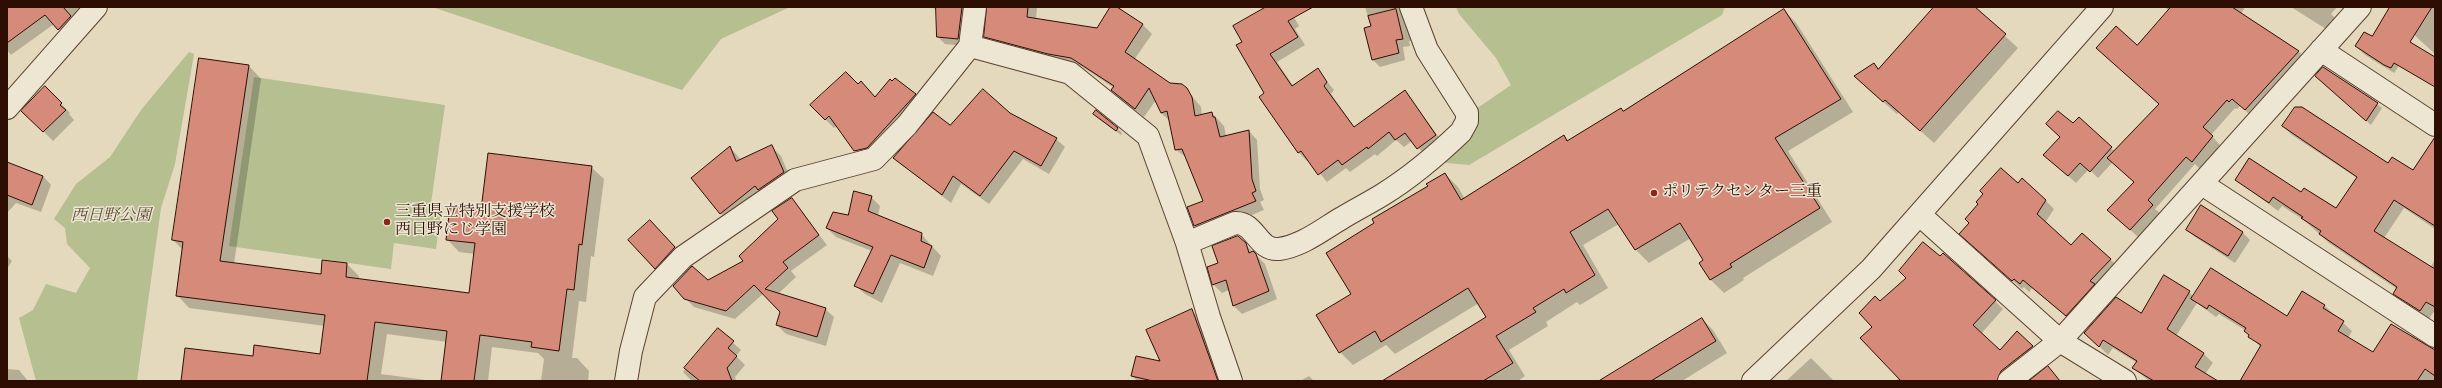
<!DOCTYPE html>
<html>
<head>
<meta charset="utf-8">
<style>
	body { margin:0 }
	#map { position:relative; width:2442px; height:388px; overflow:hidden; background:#e4d9bc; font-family:"IM FELL DW Pica",serif }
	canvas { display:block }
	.frame { position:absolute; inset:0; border:8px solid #2e0e02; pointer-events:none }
</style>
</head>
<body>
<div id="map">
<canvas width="2442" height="388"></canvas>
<div class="frame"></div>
</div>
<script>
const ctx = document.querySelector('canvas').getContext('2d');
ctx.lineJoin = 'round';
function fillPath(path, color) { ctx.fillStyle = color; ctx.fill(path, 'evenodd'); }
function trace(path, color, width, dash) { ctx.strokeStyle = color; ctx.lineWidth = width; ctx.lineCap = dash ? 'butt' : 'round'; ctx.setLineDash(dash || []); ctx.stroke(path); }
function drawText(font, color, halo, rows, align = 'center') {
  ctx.font = font + ' "IM FELL DW Pica","Noto Serif JP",serif'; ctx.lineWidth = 3; ctx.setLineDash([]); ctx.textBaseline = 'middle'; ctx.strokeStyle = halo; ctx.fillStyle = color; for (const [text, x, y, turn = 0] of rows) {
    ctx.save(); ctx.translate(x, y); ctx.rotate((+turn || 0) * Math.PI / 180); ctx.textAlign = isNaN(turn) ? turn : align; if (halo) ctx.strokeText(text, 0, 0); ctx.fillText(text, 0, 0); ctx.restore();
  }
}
const green = new Path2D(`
	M432 7H790L721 39 682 90Z
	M1456 7H1725L1722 15 1469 165 1437 162 1473 111 1511 85 1496 58 1459 14Z
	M189 52 194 54 175 164 161 208 137 381H36L19 318 33 310 46 284 76 293 90 268 67 244 65 228 54 219 76 184 110 157 141 110Z
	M254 77 445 105 431 203 442 204 436 249 394 243 391 269 229 246Z`);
const shadow = new Path2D(`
	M7 7H95L68 38 54 24 11 55 7 50Z
	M933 7H972L965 46 945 44 938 37 937 12Z
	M995 7H1037L1036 20 1097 29 1116 8 1143 25 1152 34 1134 60 1169 84 1186 89 1201 107 1202 115 1212 113 1224 126 1226 136 1249 131 1257 140 1260 189 1264 200 1260 202 1264 210 1204 235 1195 226 1189 208 1204 201 1187 158 1176 150 1170 121 1161 113 1156 100 1144 117 1121 99 1113 90 1114 88 1081 66 1058 63 999 47 990 38Z
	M1268 7H1288L1299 26 1295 29 1305 45 1277 62 1294 87 1318 70 1334 90 1331 94 1355 128 1405 91 1443 143 1426 156 1412 141 1404 147 1396 140 1377 156 1375 154 1350 172 1346 168 1327 182 1308 159 1307 161 1299 153 1261 97 1266 94 1244 42Z
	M1365 7H1403L1411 41H1409L1410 46 1403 47 1405 60 1380 67 1373 60 1371 27Z
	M1935 7H1973L2018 48 1934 143 1899 112 1897 114 1868 89 1874 64 1879 69Z
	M2165 7H2245L2241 14 2299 52 2307 60 2254 118 2240 106 2237 109 2235 108 2211 135 2220 145 2200 169 2195 164 2155 209 2160 213 2138 237 2117 218 2135 183 2113 162 2098 178 2089 169 2076 183 2052 162 2061 137 2073 125 2115 151 2160 105 2137 47 2169 11Z
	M2291 7H2337L2331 14 2342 25 2334 34Z
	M2392 7H2435V54L2398 20Z
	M1784 10 1797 24 1853 112 1788 151 1832 222 1743 278 1744 280 1724 293 1711 280 1705 260 1691 238 1649 263 1636 250 1619 224 1583 245 1608 288 1580 305 1577 302 1546 322 1548 326 1509 350 1525 376 1518 381H1384L1488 318 1479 303 1395 354 1386 345 1353 365 1340 352 1353 294 1376 223 1445 174 1458 187 1465 199 1564 136 1569 141 1623 112Z
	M2356 46 2403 60 2394 73 2365 55Z
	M249 66 261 79 234 264 321 275 323 261 347 264 359 276V280L470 294 475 254 459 252 447 239 482 211 591 167 604 179 594 257 591 256 586 302 579 301 572 358H577L589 371 588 381H541L544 359 538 353 492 347 488 381H442L447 342 387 334 381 374 433 381H182L254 357 321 355 325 326 189 308 177 295 183 250 173 240Z
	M2321 80 2377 104 2382 108 2371 125Z
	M858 85 876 98 915 95 924 104 864 160 837 126 834 128 825 119Z
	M45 87 70 113 69 114 74 120 53 141 23 111Z
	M1097 112 1118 129 1122 133 1121 135 1099 119 1095 114Z
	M1009 114 1056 139 1065 147 1049 174 1023 159 989 204 961 184 951 203 894 158 950 127Z
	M2283 126 2388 164 2435 188V229L2404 208 2384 238 2430 268 2435 260V310L2429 319 2403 302 2394 294 2397 289 2329 243 2304 220 2282 206 2278 211 2236 179 2301 194 2336 209 2357 178 2292 135Z
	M730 147 741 160 772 147 781 156 792 182 729 223 692 178Z
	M7 163 43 176 51 185 41 212 16 203 7 213Z
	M2018 184 2046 201 2054 209 2045 223 2071 246 2110 259 2119 268 2075 324 2032 288 2029 292 2024 287 2022 289 1969 242Z
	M871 197 880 206 878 216 921 234 941 256 933 276 900 263 882 303 865 294 856 286 872 251 836 237 827 228 849 216Z
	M791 199 827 245 791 271 796 277 778 294 825 309 834 317 826 346 786 334 777 325 781 312 764 293 735 319 694 307 685 298 708 282 745 262 779 219Z
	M659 230 683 257 664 277 655 268Z
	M2187 230 2242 232 2250 240 2235 263 2195 237Z
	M1245 244 1265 264 1277 299 1242 314 1234 306 1229 290 1222 293 1213 284 1219 264Z
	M7 256 12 261 7 269Z
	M2189 292 2194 297 2287 318 2303 292 2325 306 2352 331 2348 338 2374 353 2435 352V381H2241L2261 348 2245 330 2219 314 2216 317 2197 303 2176 336 2204 354 2213 363 2205 374 2216 381H2149L2134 368 2137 363 2113 348 2108 355 2095 342 2141 314Z
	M1995 301 2003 309 1981 334 2000 352 2017 333 2041 355 2009 381H1895L1899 378 1874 328 1880 302Z
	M1192 311 1200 319 1222 381H1137L1132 376 1162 363Z
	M1702 319 1713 330 1727 353 1682 381H1600Z
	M718 329 741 350 736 356 745 365 735 377 736 381H692L683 372Z
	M1811 358 1833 380 1786 381Z
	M7 369 19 370 28 381H7Z
	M1309 376 1314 381H1300Z`);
const building = new Path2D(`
	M7 7H63L71 16 58 30 45 15 7 43Z
	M936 7H962L958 39 937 37Z
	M987 7H1028L1027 17 1097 28 1110 7H1117L1143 24 1125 52 1170 83 1182 84 1187 88 1192 97 1195 116 1212 112 1213 117H1215L1220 137 1249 130 1252 179 1256 191 1252 193 1256 201 1194 226 1187 207 1203 201 1182 149 1175 150 1167 111 1161 113 1149 88 1135 109 1111 90 1114 86 1071 58 1048 54 984 37Z
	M1266 7H1313L1288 21 1298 37 1270 54 1292 86 1318 68 1327 82 1324 86 1354 127 1405 90 1436 135 1417 149 1405 133 1395 140 1389 132 1368 149 1367 147 1342 165 1338 160 1318 175 1301 151 1298 153 1259 97 1264 93 1236 45 1242 42 1233 26Z
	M1934 7H1975L2006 34 1920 131 1885 100 1883 102 1854 76 1874 63 1878 69Z
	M2171 7H2232L2299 51 2245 110 2232 99 2229 102 2227 100 2203 127 2213 136 2192 162 2186 157 2148 200 2153 205 2130 230 2107 210 2134 182 2107 158 2159 104 2096 48 2116 26 2137 45Z
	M2390 7H2432L2410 42 2435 57V87L2394 63 2391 68 2384 65 2355 46 2364 32 2372 36Z
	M1396 9 1403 39 1396 40 1399 53 1372 60 1364 28 1371 26 1368 16Z
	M1784 9 1841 99 1775 138 1820 208 1730 264 1732 267 1710 280 1699 263 1703 260 1680 223 1635 250 1608 209 1570 232 1595 275 1566 293 1564 289 1533 308 1536 312 1496 336 1513 363 1483 381H1382L1486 317 1468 288 1381 342 1375 331 1339 353 1316 315 1351 294 1326 253 1374 223 1372 219 1428 186 1426 184 1445 173 1461 200 1564 135 1567 141 1621 108 1623 111Z
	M199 58 249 65 220 261 321 274 322 260 347 263 346 277 469 293 475 243 446 240 450 206 481 210 488 153 592 166 582 245 579 244 574 290 567 289 559 351 531 347 532 342 480 335 474 381H441L447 331 375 322 367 381H181L185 348 253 356 254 345 320 354 325 315 176 296 183 242 172 240Z
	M2323 67 2378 103 2366 121 2315 76Z
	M846 72 858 84 861 81 875 97 890 79 892 81 895 78 916 94 867 148 854 151 829 116 825 120 810 105Z
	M45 86 62 103 60 105 66 110 43 132 21 111Z
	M983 89 1010 113 1057 138 1041 166 1014 151 980 196 953 176 942 195 893 158 933 112 950 125Z
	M2295 107H2302L2388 163 2392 157 2413 170 2435 137V226L2394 200 2374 231 2435 269V307L2426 302 2420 311 2393 294 2397 287 2319 234 2321 231 2301 218 2303 217 2273 197 2269 203 2235 180 2249 158 2301 192 2304 188 2336 208 2357 177 2282 126Z
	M1096 110 1118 128 1116 131 1093 114Z
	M2058 111 2073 123 2079 117 2112 147 2090 172 2080 163 2068 176 2043 155 2060 137 2046 124Z
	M772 145 784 172 758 190 755 186 720 214 691 178 730 146 736 161Z
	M7 162 43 176 32 205 7 195Z
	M2001 168 2018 183 2022 178 2046 200 2037 214 2071 245 2082 233 2111 259 2090 281 2095 284 2066 316 2023 280 2020 284 2014 279 2012 281 1959 234 1969 223 1965 219 1978 204 1976 202 1983 194 1980 191Z
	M854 191 872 196 868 211 922 233 921 241 932 246 924 268 891 255 873 294 854 286 873 247 826 228 833 212 848 215Z
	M792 198 819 235 783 262 788 268 765 289 826 308 817 337 776 325 780 312 754 285 726 311 684 299 673 286 692 266 708 280 743 261 739 256 778 219 772 211Z
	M2201 205 2243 232 2228 256 2186 230Z
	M650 220 675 247 655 269 628 240Z
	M1238 236 1246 243 1249 253 1253 251 1256 254 1269 291 1233 306 1226 280 1212 285 1207 267 1218 263 1212 246Z
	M1923 242 1940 256 1943 253 1996 300 1973 325 2000 350 2017 331 2033 346 2001 371 1997 381H1901L1860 338 1872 327 1859 313 1875 296 1880 301 1906 278 1899 271Z
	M2211 268 2287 316 2302 291 2325 305 2323 308 2344 321 2338 331 2373 352 2391 324 2435 350V376L2425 369 2417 381H2240L2261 345 2248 337 2249 335 2244 331 2246 328 2209 305 2207 309 2191 299Z
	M2164 275 2190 291 2167 329 2204 353 2195 367 2218 381H2154L2132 368 2137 361 2103 340 2099 347 2084 333 2116 297 2141 313Z
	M1192 309 1218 381H1153L1131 376 1136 356 1160 361 1146 330Z
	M1702 318 1716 341 1651 381H1599Z
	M718 328 734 341 728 348 737 356 727 368 732 381H700L684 368Z
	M2048 366 2060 381H2029Z`);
const minor = new Path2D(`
	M970 46 1070 73 1148 136 1187 243 1209 317 1231 381
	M2321 50 2435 125
	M7 108 96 7
	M2202 184 2435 336
	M1920 215 2060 341 2125 381
	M1187 243 1235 223C1256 222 1257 251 1279 249 1302 246 1323 229 1342 218 1355 210 1369 203 1382 195 1408 179 1438 154 1461 132L1467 121V113L1427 50 1411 7
	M626 381 631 351 645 297 683 257 795 180 874 159 907 125 970 46 975 7
	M1753 381 1871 269 2102 7
	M2009 381 2060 341 2360 7`);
const markers = [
	[1654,193,4,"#8f2418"],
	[387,222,4,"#8f2418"]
];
const poiNames = [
	["ポリテクセンター三重",1662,193],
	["三重県立特別支援学校",395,213],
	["西日野にじ学園",395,231]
];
const parkNames = [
	["西日野公園",111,217]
];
fillPath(green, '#b5bf90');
fillPath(shadow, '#0003');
fillPath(building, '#d58a7a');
trace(building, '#2e0e02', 1);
trace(minor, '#5c4130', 24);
trace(minor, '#ede6d3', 22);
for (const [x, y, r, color] of markers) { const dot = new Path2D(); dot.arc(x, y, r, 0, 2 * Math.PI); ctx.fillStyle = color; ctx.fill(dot); trace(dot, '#ede6d3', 1.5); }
drawText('16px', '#2e0e02', '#ede6d3', poiNames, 'left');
drawText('italic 16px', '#5d4c34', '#ede6d3', parkNames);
</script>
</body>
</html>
